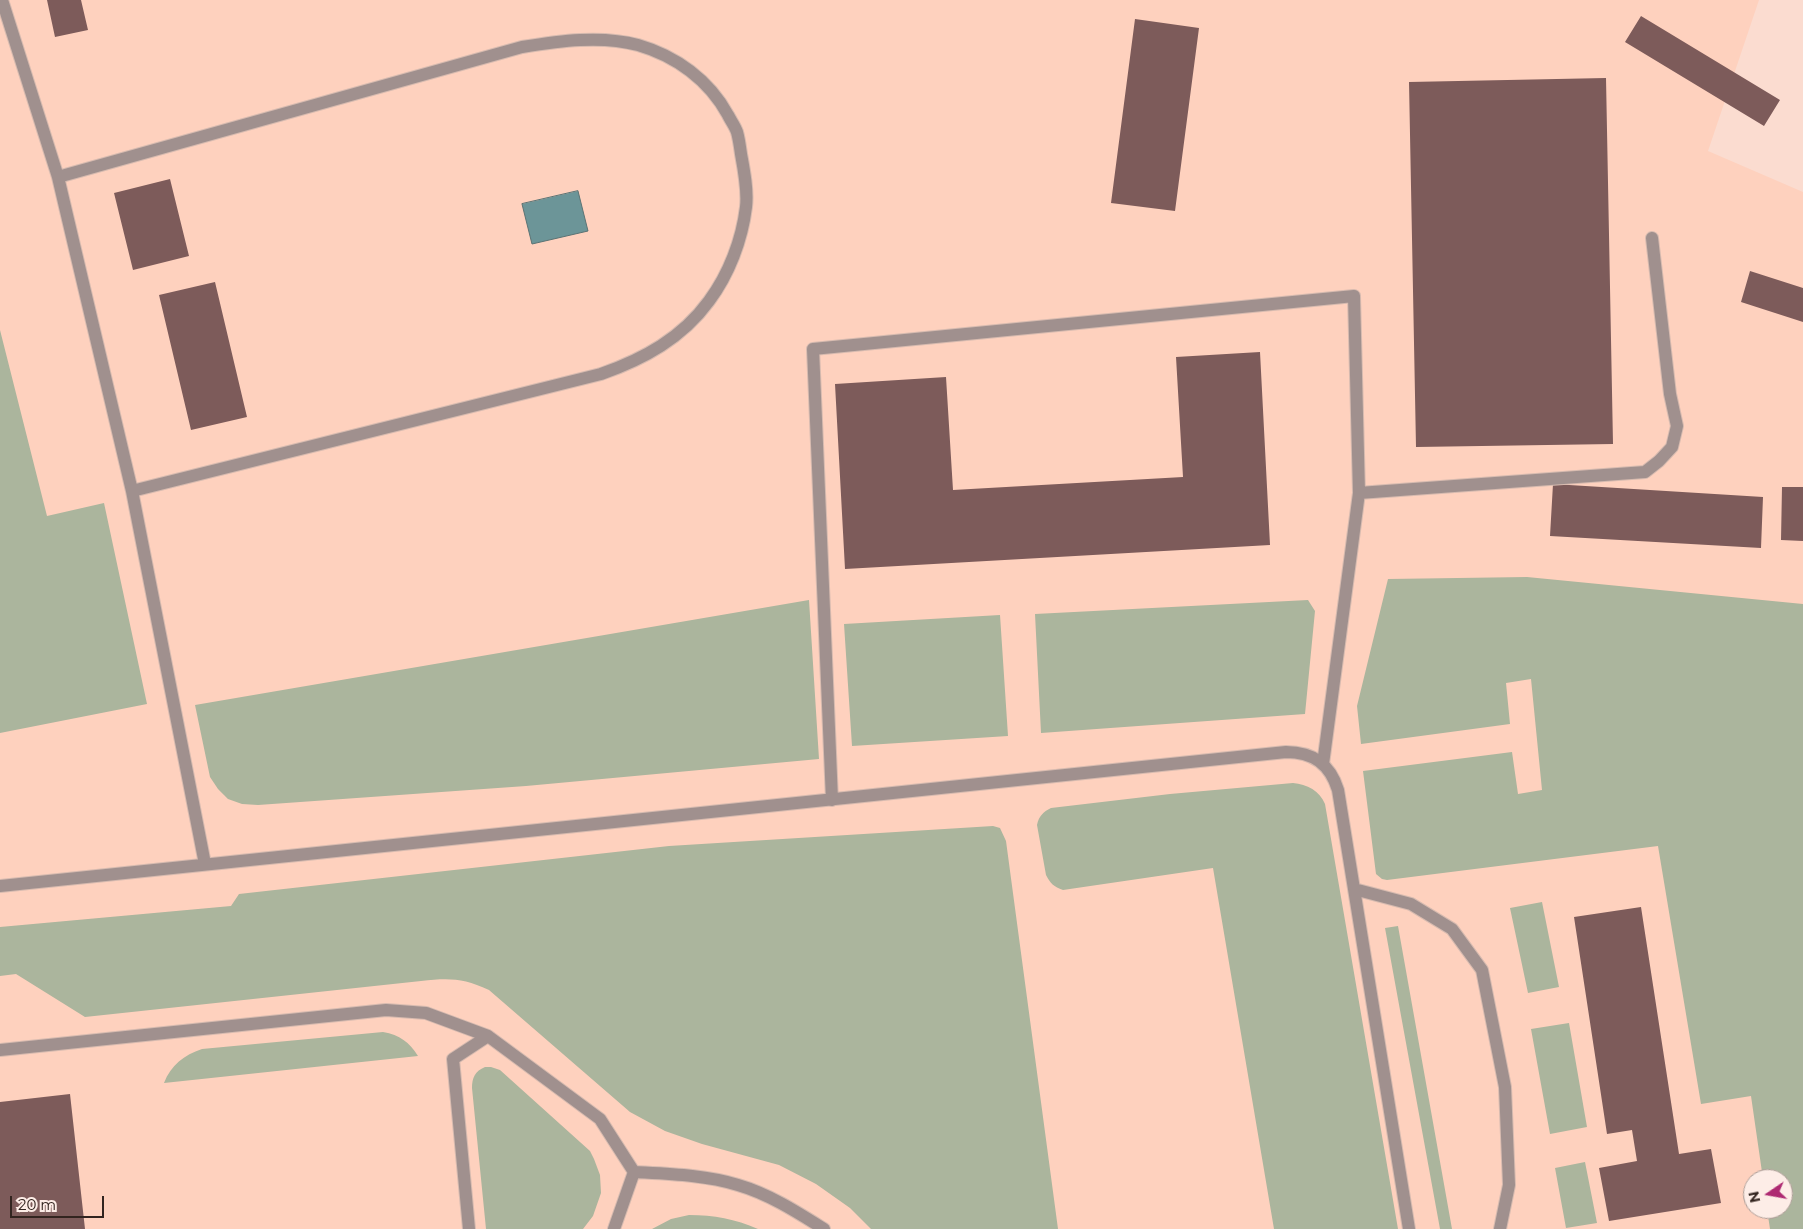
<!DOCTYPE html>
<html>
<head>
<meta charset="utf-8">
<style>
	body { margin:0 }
	#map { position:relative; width:1803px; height:1229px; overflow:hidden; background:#fbdcd0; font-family:Montserrat,sans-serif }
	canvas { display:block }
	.north { position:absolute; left:1743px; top:1169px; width:50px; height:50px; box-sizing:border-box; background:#fdede7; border:1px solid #ac9d97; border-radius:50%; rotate:258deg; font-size:14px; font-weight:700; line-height:20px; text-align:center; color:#32241f }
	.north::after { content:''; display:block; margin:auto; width:18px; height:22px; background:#ae2a72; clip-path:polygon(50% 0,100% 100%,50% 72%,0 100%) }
	.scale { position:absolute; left:10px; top:1196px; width:94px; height:22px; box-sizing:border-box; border:2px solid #32241f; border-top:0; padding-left:6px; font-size:15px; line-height:18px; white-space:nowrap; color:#32241f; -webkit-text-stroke:4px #fdede7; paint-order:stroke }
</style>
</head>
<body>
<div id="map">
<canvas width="1803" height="1229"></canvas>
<div class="north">N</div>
<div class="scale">20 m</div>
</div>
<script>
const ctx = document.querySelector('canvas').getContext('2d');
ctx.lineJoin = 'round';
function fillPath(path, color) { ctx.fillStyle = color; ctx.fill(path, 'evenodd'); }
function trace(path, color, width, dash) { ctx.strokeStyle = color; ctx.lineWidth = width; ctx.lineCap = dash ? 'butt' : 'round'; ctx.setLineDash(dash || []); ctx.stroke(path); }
const built = new Path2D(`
	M0 0H1759L1708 151 1803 192V1229H0ZM1753 1179H1783V1209H1753Z`);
const green = new Path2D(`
	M0 330 47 516 104 503 147 704 0 733Z
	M1527 577 1803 604V1229H1770L1767 1209H1783V1179H1763L1751 1096 1701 1104 1658 846 1387 880 1382 879 1376 874 1363 771 1512 752 1518 794 1542 790 1531 679 1506 683 1510 724 1361 744 1357 706 1388 579Z
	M809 600 819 759 526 786 258 805 242 804 228 799 218 789 210 777 195 705Z
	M1308 600 1315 611 1305 714 1041 733 1035 614Z
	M1000 615 1008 736 852 746 844 624Z
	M1293 783C1307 784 1320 791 1325 804L1398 1229H1274L1213 868 1063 890C1054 887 1050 883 1046 875L1037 825C1039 816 1043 812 1051 808L1170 794Z
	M993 826 1000 828 1006 841 1058 1229H871L850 1208 816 1184 779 1165 702 1144 665 1131 630 1112 489 990C463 978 449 978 421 981L85 1017 16 974 0 976V927L231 906 239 894 669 846Z
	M1542 902 1559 987 1528 993 1510 908Z
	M1398 926 1452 1229H1440L1385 928Z
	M1569 1023 1587 1127 1550 1134 1531 1029Z
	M383 1032C400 1035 409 1042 418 1056L164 1083C171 1065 184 1055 202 1049Z
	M485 1067H491L500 1070 590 1151 594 1159 600 1175 601 1193 593 1216 583 1229H486L472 1088C472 1078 475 1071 485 1067Z
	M1585 1162 1597 1223 1566 1228 1555 1168Z
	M689 1215C714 1215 735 1219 758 1229H652L671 1219Z`);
const water = new Path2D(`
	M578 191 588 231 532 244 522 204Z`);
const building = new Path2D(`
	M47 0H81L88 30 55 37Z
	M1641 16 1780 100 1764 126 1625 42Z
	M1135 19 1199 28 1175 211 1111 203Z
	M1606 78 1613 444 1416 447 1409 82Z
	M170 179 189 256 133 270 114 193Z
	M1750 271 1803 288V322L1741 302Z
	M215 282 247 417 191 430 159 295Z
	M1260 352 1270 545 845 569 835 384 946 377 953 490 1183 477 1176 357Z
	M1553 484 1763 497 1761 548 1550 536Z
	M1782 487H1803V541L1781 540Z
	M1641 907 1679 1154 1711 1149 1721 1203 1609 1221 1599 1168 1637 1161 1632 1130 1607 1134 1574 917Z
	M70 1094 85 1229H0V1102Z`);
const lane = new Path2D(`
	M2 0 58 177 132 491 205 864
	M58 177 522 47C559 41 601 35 638 45 676 56 709 80 728 115 731 121 735 126 737 132 739 139 740 147 741 154 744 170 748 191 746 207 742 240 729 274 709 301 682 338 644 359 601 374L132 491
	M1359 493 1645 472 1659 461 1672 447 1677 426 1670 394 1652 238
	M832 800 813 349 1354 296 1359 493 1323 764
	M0 886 1286 752C1313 752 1330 764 1338 790L1409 1229
	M1354 889 1411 904 1452 929 1482 970 1505 1087 1509 1185 1500 1229
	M0 1050 386 1010 426 1013 488 1036
	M634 1172C669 1174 705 1175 738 1185 769 1194 797 1212 824 1229
	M469 1229 453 1059 488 1036 600 1119 634 1172
	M614 1229 634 1172`);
fillPath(built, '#fed1be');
fillPath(green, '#abb59d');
fillPath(water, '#6c9598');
trace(water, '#5b7374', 1);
fillPath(building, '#7d5b5a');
trace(lane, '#d7bbb0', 14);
trace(lane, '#a0908e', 12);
</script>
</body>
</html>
